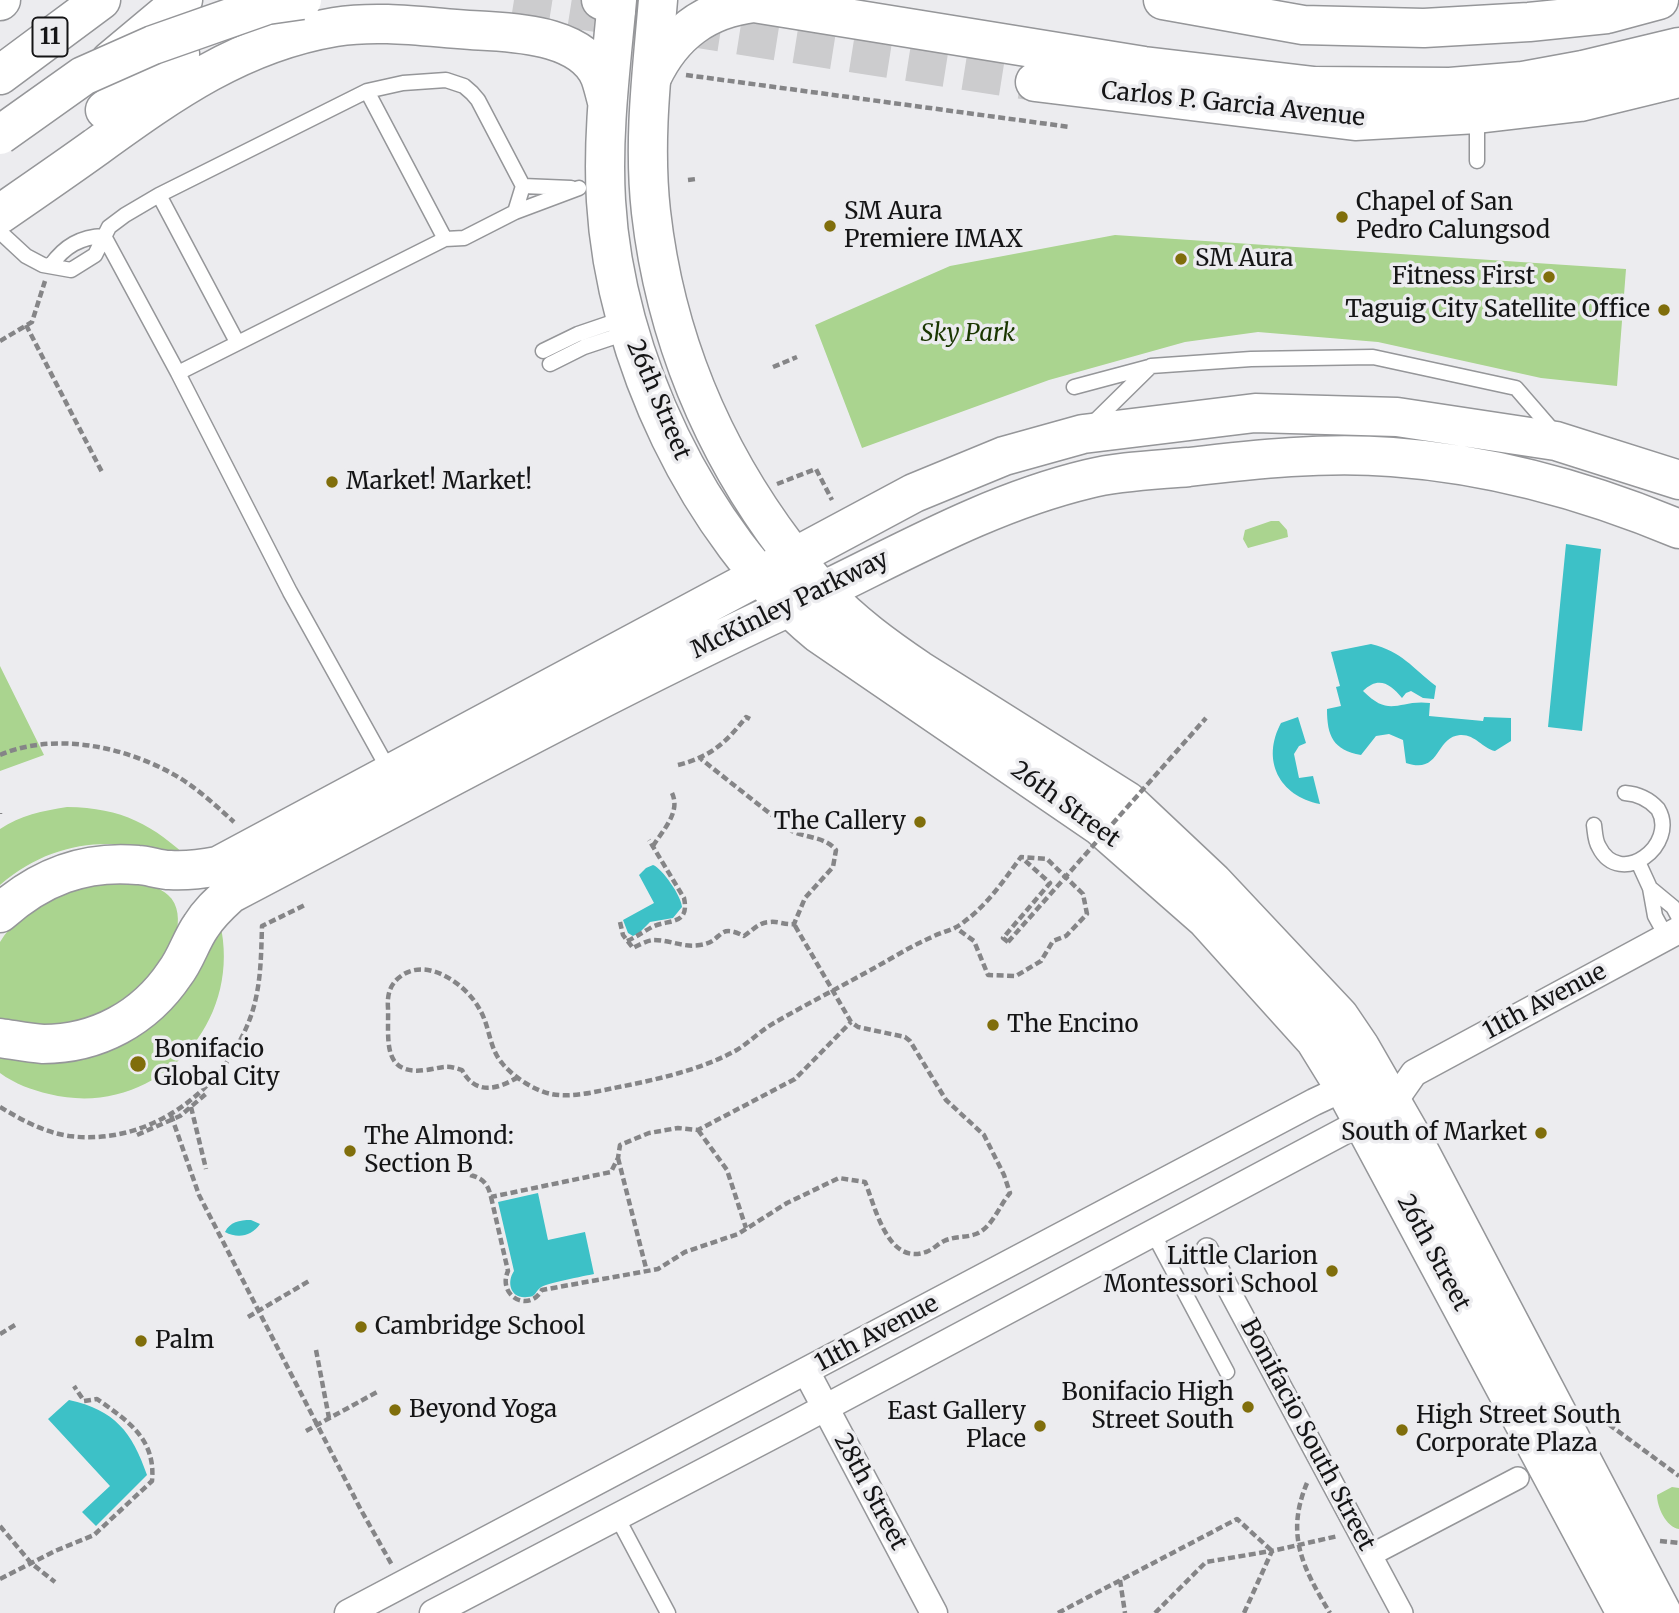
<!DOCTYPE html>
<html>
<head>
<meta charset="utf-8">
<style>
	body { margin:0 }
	canvas { display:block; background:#ececef }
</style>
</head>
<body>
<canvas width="1679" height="1613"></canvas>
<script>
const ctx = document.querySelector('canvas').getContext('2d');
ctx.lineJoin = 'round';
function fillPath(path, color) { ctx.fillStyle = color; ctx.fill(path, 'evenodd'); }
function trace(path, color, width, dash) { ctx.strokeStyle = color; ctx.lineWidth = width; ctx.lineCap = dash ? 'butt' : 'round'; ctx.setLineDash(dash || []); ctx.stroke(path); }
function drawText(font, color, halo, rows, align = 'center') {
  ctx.font = font + ' Merriweather,serif'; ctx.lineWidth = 7; ctx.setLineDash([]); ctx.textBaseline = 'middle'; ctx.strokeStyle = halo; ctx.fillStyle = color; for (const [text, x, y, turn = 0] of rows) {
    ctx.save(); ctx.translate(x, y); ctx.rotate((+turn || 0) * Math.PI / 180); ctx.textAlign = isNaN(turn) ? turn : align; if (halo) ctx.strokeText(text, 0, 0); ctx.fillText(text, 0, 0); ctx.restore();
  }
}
const green = new Path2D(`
	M1115 235 1626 269 1617 386 1541 378 1378 342 1258 332 1185 342 1049 380 862 448 815 325 950 266Z
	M1271 521H1279L1287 530 1288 537 1248 548 1243 539 1245 530Z
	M0 666 44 755 0 771Z
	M67 807C123 808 152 824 193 862 125 835 58 835 0 885V829C21 815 42 811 67 807Z
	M107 879C126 882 153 881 168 895 190 914 171 960 154 977 146 985 119 1009 109 1014 84 1027 25 1033 0 1018V942C24 903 67 892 107 879Z
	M220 923C244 1026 153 1120 49 1094 32 1090 15 1084 0 1073V1058L52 1064 85 1059 122 1045Z
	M1672 1487 1679 1488V1529C1666 1527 1657 1507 1657 1495Z`);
const water = new Path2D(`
	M1566 544 1601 549 1582 731 1548 727Z
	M1371 644C1403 652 1411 667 1436 686L1434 699 1423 698 1411 691 1406 693 1402 698C1390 683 1378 676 1363 691 1391 719 1398 699 1430 703L1429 716 1483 721 1484 717 1511 718V741L1495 751C1482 748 1475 734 1460 735 1435 737 1441 775 1406 763L1403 740 1389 734 1376 736 1361 755C1333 750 1327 736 1327 709L1341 706 1336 687 1340 686 1331 652Z
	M1298 717 1306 743 1299 746 1294 754 1299 778 1313 776 1320 804C1279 796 1261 760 1281 723Z
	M653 865C662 868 682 897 682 907L673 918 650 922 639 933 633 936 628 933 623 920 654 903 639 875 646 868Z
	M538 1193 548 1240 585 1232 594 1274C585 1276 545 1283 540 1288 535 1292 536 1297 527 1297 511 1299 506 1283 514 1271L498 1202Z
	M251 1220 260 1224C252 1236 238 1239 225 1232 230 1222 239 1220 251 1220Z
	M69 1400C115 1410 132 1432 147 1475L96 1526 82 1512 110 1486 48 1419Z`);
const secondaryTunnel = new Path2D(`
	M514 0 1035 82`);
const path = new Path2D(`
	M686 75 1070 127
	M688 180 696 179
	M26 325 103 474
	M0 341 32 322 45 281
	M773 367 797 357
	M777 484 816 469 832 500
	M0 755C53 732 122 746 171 773 194 785 215 805 234 822
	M678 765C710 757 726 743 746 717L750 719
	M0 813V814
	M653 846C663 830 681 812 672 793
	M620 922 623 935 633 948C639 945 648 940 654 940 670 940 684 948 700 945 724 942 716 922 744 936 753 930 759 922 770 922 778 921 785 925 794 924L805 898 833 867 836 850C826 837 806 838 792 831L701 759
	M627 941C636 937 643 932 652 927 668 919 690 926 684 898L649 840
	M1008 942 1003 938 1050 883 1021 857
	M518 1077C497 1090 475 1095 462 1070 445 1064 442 1068 426 1070 381 1076 389 1039 388 1008 387 994 390 984 401 976 428 956 468 986 480 1010 490 1027 489 1048 502 1063 512 1076 535 1091 551 1094 571 1098 594 1092 614 1088 654 1080 698 1071 735 1051 749 1043 760 1031 774 1023 812 1001 852 981 890 959 904 951 918 943 932 937 944 931 955 930 965 921 988 904 1004 880 1021 857L1047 859 1083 894 1087 914 1066 936 1053 941 1041 961 1016 976 988 975 974 941 956 928
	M0 1107C22 1120 43 1132 69 1136 146 1146 218 1095 247 1026 261 994 261 960 262 926L305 905
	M191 1107 206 1169
	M171 1115 199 1195 361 1510 392 1565
	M698 1130 727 1170 746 1228
	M618 1158 647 1272
	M470 1175C483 1178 488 1184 491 1197L611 1172 618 1158 620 1145 649 1133 678 1128 698 1130 795 1079 851 1022
	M491 1197 508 1271C497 1295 528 1314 542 1290L658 1269 685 1252 738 1234 787 1203 839 1178 865 1182C875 1205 887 1266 926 1252 932 1250 938 1244 944 1241 955 1236 965 1238 976 1234 992 1228 999 1206 1010 1193L1004 1175 984 1135 946 1100 910 1041 905 1037 858 1027 851 1022 794 924
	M0 1334 15 1325
	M316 1350 329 1418
	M1592 1412 1679 1476
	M1307 1483C1285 1535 1303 1568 1330 1613
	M0 1526 31 1563 55 1582
	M1660 1541 1679 1543
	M0 1579 55 1551 94 1535 152 1481C156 1439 128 1421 97 1399L84 1401 74 1386
	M1120 1580 1125 1613
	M1058 1613 1237 1519 1272 1551
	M1155 1613 1206 1562 1271 1551
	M1244 1613 1272 1551 1338 1536`);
const service = new Path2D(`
	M367 91 445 239
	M1477 161V115
	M523 186 571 188
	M159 195 237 342
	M0 232 26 256 43 265 71 270 95 255 109 227 125 215 159 195 367 91 403 83 446 80 464 86 472 93 478 100 523 186 515 212
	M104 236 178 373 290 592 390 772
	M51 265C65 246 80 237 104 236
	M543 351 578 334 625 318
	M550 364 584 347 629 332
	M178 373 445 239 464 238 515 212 579 188
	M1074 387 1149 367
	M1091 425 1151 366 1251 359 1373 357 1516 388 1555 433
	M1594 825C1595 832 1595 841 1599 847 1620 889 1679 845 1658 809 1649 799 1638 794 1625 793
	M1639 864 1650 888 1655 916 1666 936
	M1650 888 1673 907 1679 918
	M1153 1233 1227 1372
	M617 1517 668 1613`);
const pedestrian = new Path2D(`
	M1207 1249 1402 1613
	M1371 1555 1518 1478`);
const minor = new Path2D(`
	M806 1371 934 1613
	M348 1613 1314 1102 1359 1081
	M433 1613 789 1427 1363 1121 1393 1103 1414 1073 1679 930`);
const secondary = new Path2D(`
	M617 0C611 66 602 134 606 201 615 356 698 533 818 633L1100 826 1206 919 1315 1040 1344 1087 1626 1613
	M658 0C652 71 643 141 651 212 665 335 712 449 787 548 799 563 811 579 824 593 852 623 885 647 919 670L1127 801 1213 882 1339 1016 1360 1047 1414 1141 1662 1613
	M1035 82 1355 121 1477 114 1580 102 1679 78
	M105 110 180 54
	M0 214C32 192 64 170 96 147 171 93 240 43 335 27 385 19 437 29 488 31 524 33 584 38 600 77 603 85 605 94 607 102
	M0 913C40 877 84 860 138 865 148 865 159 870 170 870 186 871 202 869 218 866L914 493 1004 456 1083 434 1255 413 1397 417 1556 441 1679 480
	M0 1038C14 1040 29 1043 43 1044 97 1044 145 1018 175 973 186 959 191 940 201 926 209 913 219 904 230 894 415 797 598 696 787 608 887 562 980 505 1088 479 1120 471 1156 470 1189 467 1256 459 1324 452 1392 457 1490 464 1588 491 1679 529`);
const primary = new Path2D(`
	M601 0 610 4 616 10
	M1163 0 1303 25 1424 28 1529 22 1607 14 1659 0
	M0 1 1 0
	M110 61 183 0
	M0 75 101 0
	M652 77C673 33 706 9 754 3L1144 66 1314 86 1450 87 1523 81 1583 70 1679 47`);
const pathBridge = new Path2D(`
	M1008 942 1206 718
	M137 1135 180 1116 207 1093
	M248 1317 309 1281
	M306 1431 377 1392`);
const primaryBridge = new Path2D(`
	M0 135 83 76 153 45 267 5 302 0`);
const markers = [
	[1342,217,7,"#806e0b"],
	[830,226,7,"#806e0b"],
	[1181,259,7,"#806e0b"],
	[1549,277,7,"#806e0b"],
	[1664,310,7,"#806e0b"],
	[332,482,7,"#806e0b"],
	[920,822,7,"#806e0b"],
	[993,1025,7,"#806e0b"],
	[138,1064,9,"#806e0b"],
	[1541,1133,7,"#806e0b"],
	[350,1151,7,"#806e0b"],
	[1332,1271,7,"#806e0b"],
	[361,1327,7,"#806e0b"],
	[141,1341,7,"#806e0b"],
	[1248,1407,7,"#806e0b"],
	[395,1410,7,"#806e0b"],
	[1040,1426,7,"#806e0b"],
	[1402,1430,7,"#806e0b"]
];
const shields = [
	[50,37,35]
];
const shieldNames = [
	["11",50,37]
];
const streetNames = [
	["Carlos P. Garcia Avenue",1233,105,6],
	["26th Street",658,400,67],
	["McKinley Parkway",790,605,-26],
	["26th Street",1065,805,36],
	["11th Avenue",1545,1002,-28],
	["26th Street",1433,1253,62],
	["11th Avenue",877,1334,-28],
	["Bonifacio South Street",1307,1435,62],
	["28th Street",870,1492,62]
];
const poiNames = [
	["Chapel of San",1356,203],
	["Pedro Calungsod",1356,231],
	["SM Aura",844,212],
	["Premiere IMAX",844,240],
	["SM Aura",1195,259],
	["Fitness First",1535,277,"right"],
	["Taguig City Satellite Office",1650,310,"right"],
	["Market! Market!",346,482],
	["The Callery",906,822,"right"],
	["The Encino",1007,1025],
	["Bonifacio",154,1050],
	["Global City",154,1078],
	["South of Market",1527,1133,"right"],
	["The Almond:",364,1137],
	["Section B",364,1165],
	["Little Clarion",1318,1257,"right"],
	["Montessori School",1318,1285,"right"],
	["Cambridge School",375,1327],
	["Palm",155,1341],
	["Bonifacio High",1234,1393,"right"],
	["Street South",1234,1421,"right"],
	["Beyond Yoga",409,1410],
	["East Gallery",1026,1412,"right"],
	["Place",1026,1440,"right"],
	["High Street South",1416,1416],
	["Corporate Plaza",1416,1444]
];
const parkNames = [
	["Sky Park",968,334]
];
fillPath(green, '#aad48f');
fillPath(water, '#3dc1c7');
trace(secondaryTunnel, '#ccccce', 38, [38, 19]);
trace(service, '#959699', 17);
trace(pedestrian, '#959699', 24);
trace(minor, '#959699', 29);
trace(secondary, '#959699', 41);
trace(primary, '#959699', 41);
trace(path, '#858587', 4.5, [7, 3.5]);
trace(service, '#fff', 14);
trace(pedestrian, '#fff', 21);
trace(minor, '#fff', 26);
trace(secondary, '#fff', 38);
trace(primary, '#fff', 38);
trace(primaryBridge, '#959699', 41, []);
trace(pathBridge, '#858587', 4.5, [7, 3.5]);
trace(primaryBridge, '#fff', 38);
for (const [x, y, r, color] of markers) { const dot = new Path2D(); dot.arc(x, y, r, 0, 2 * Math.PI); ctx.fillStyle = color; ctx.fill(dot); trace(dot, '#ececef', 2.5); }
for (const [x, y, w] of shields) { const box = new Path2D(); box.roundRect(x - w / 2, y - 19.5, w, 39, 5); ctx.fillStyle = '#ececef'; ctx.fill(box); trace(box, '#151516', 2); }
drawText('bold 23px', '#151516', null, shieldNames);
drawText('24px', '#151516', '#ececef', streetNames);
drawText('24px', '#151516', '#ececef', poiNames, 'left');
drawText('italic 24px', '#1a3600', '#ececef', parkNames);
</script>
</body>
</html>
